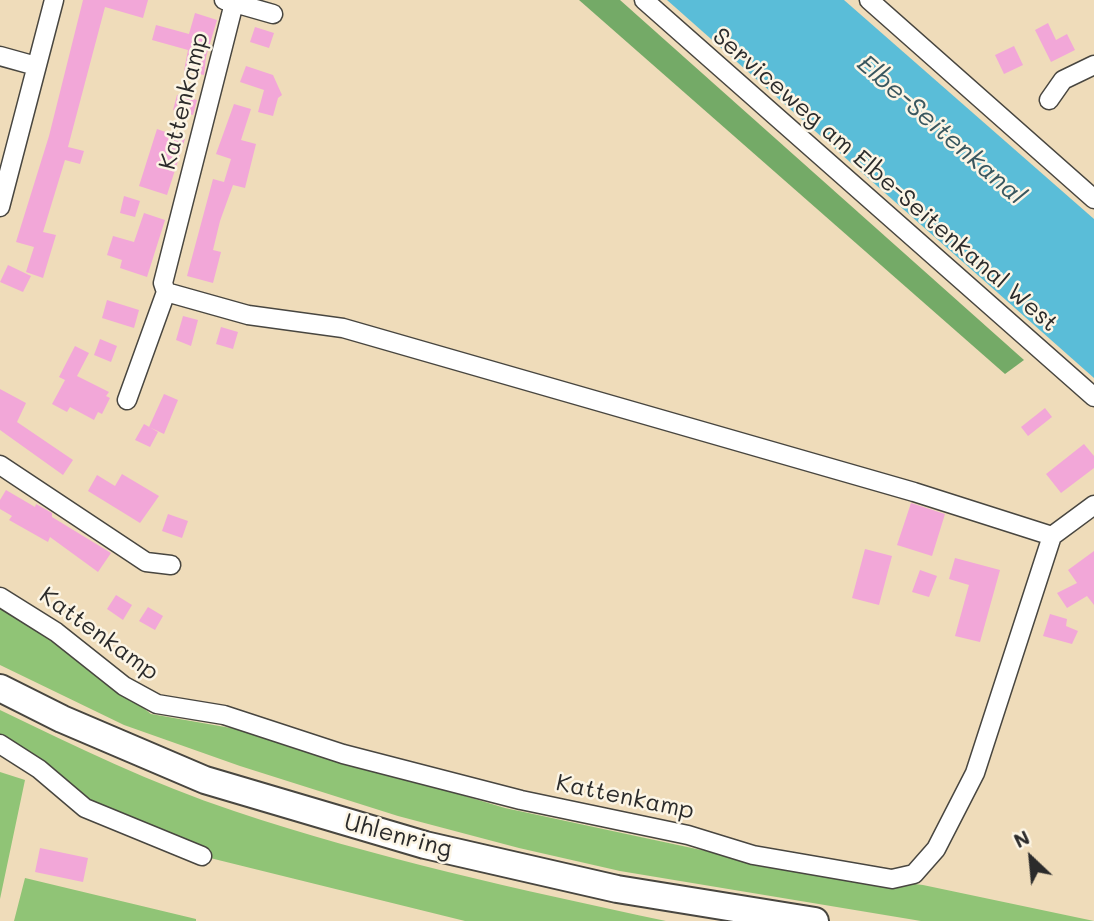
<!DOCTYPE html>
<html>
<head>
<meta charset="utf-8">
<style>
	body { margin:0 }
	#map { position:relative; width:1094px; height:921px; overflow:hidden; background:#efdcba; font-family:Mali,sans-serif }
	canvas { display:block }
	.north { position:absolute; left:996px; top:823px; width:70px; height:70px; -webkit-text-stroke:5px #fcf5e5; paint-order:stroke; rotate:334deg; font-size:19px; font-weight:700; line-height:28px; text-align:center; color:#2b2b2b }
	.north::after { content:''; display:block; margin:auto; width:24px; height:32px; background:#2b2b2b; clip-path:polygon(50% 0,100% 100%,50% 72%,0 100%) }
</style>
</head>
<body>
<div id="map">
<canvas width="1094" height="921"></canvas>
<div class="north">N</div>
</div>
<script>
const ctx = document.querySelector('canvas').getContext('2d');
ctx.lineJoin = 'round';
function fillPath(path, color) { ctx.fillStyle = color; ctx.fill(path, 'evenodd'); }
function trace(path, color, width, dash) { ctx.strokeStyle = color; ctx.lineWidth = width; ctx.lineCap = dash ? 'butt' : 'round'; ctx.setLineDash(dash || []); ctx.stroke(path); }
function drawText(font, color, halo, rows, align = 'center') {
  ctx.font = font + ' Mali,sans-serif'; ctx.lineWidth = 5; ctx.setLineDash([]); ctx.textBaseline = 'middle'; ctx.strokeStyle = halo; ctx.fillStyle = color; for (const [text, x, y, turn = 0] of rows) {
    ctx.save(); ctx.translate(x, y); ctx.rotate((+turn || 0) * Math.PI / 180); ctx.textAlign = isNaN(turn) ? turn : align; if (halo) ctx.strokeText(text, 0, 0); ctx.fillText(text, 0, 0); ctx.restore();
  }
}
const green = new Path2D(`
	M0 604 89 665 151 714 248 731 505 808 790 869 923 885 1094 921H921L620 871 519 848 398 816 240 766 124 725 0 665Z
	M0 710C76 747 153 784 234 811 375 858 520 890 666 921H465L202 856 159 842 0 750Z
	M0 772 25 780 0 899Z
	M25 878 196 919V921H14Z`);
const forest = new Path2D(`
	M579 0H620L1024 360 1005 374Z`);
const water = new Path2D(`
	M667 0H844L1094 219V378Z`);
const building = new Path2D(`
	M83 0H148L143 18 105 7 68 147 84 151 80 164 65 160 43 232 56 235 43 278 26 272 34 247 16 242 49 136Z
	M195 13 217 20 206 57 204 75 184 71 188 50 152 40 156 25 189 34Z
	M1048 23 1056 40 1067 34 1075 50 1051 62 1035 30Z
	M255 27 274 33 269 48 250 42Z
	M1014 46 1023 65 1004 74 995 55Z
	M246 66 273 75 282 95 278 98 273 116 258 112 264 90 240 82Z
	M177 95 197 100 193 115 173 110Z
	M234 104 251 109 241 140 256 144 245 188 233 185 220 221 213 250 221 252 213 283 187 276 213 179 224 182 231 159 216 154Z
	M157 129 185 139 167 195 139 186Z
	M124 196 140 201 135 217 120 213Z
	M144 213 165 220 147 277 120 268 122 260 107 255 113 236 134 242Z
	M8 265 31 276 23 292 0 282Z
	M107 300 139 310 134 328 102 318Z
	M183 316 198 320 191 346 176 340Z
	M221 327 238 332 233 349 216 344Z
	M100 339 117 346 111 362 94 355Z
	M75 346 89 353 77 376 109 392 106 396 110 398 102 414 98 412 94 420 70 407 67 412 52 404 65 380 59 377Z
	M0 389 26 403 17 422 73 460 63 475 0 430Z
	M164 394 178 400 164 434 149 427Z
	M1045 408 1052 417 1028 436 1021 427Z
	M144 424 158 432 150 447 135 440Z
	M1084 444 1094 456V468L1061 493 1046 474Z
	M122 474 159 496 140 523 88 491 97 475 115 486Z
	M6 490 35 507 36 504 52 513V517L111 553 98 572 50 537 48 542 9 520 12 516 0 509V500Z
	M911 503 945 514 932 556 897 545Z
	M168 514 188 521 182 538 162 531Z
	M865 549 892 556 879 605 852 598Z
	M1094 551V605L1087 596 1067 608 1057 593 1077 583 1068 570Z
	M955 558 1000 570 980 642 955 636 969 585 949 579Z
	M920 570 937 576 929 597 912 592Z
	M116 595 132 605 123 620 107 609Z
	M148 607 163 616 155 630 139 621Z
	M1050 614 1067 619 1066 626 1078 631 1072 644 1043 636Z
	M40 848 88 858 83 882 35 872Z`);
const minor = new Path2D(`
	M224 0 273 14
	M644 0 1094 397
	M869 0 1094 199
	M234 3 163 283 166 292 248 315 343 328 914 492 1052 536
	M0 56 36 66
	M1049 100 1063 80 1094 65
	M0 207 54 0
	M127 400 166 292
	M0 465 146 562 171 565
	M0 597 56 632 124 686 157 704 224 715 343 754 521 800 688 835 753 855 892 879 914 874 936 849 975 773 1052 536 1094 505
	M0 744 39 769 85 808 202 856`);
const highway = new Path2D(`
	M0 688 62 719 205 780 425 845 617 889 815 921`);
const streetNames = [
	["Kattenkamp",184,101,-76],
	["Serviceweg am Elbe-Seitenkanal West",885,180,41],
	["Kattenkamp",99,634,36],
	["Kattenkamp",625,797,12],
	["Uhlenring",398,836,15]
];
const waterNames = [
	["Elbe-Seitenkanal",941,130,41]
];
fillPath(green, '#90c476');
fillPath(forest, '#74aa67');
fillPath(water, '#5abdd8');
fillPath(building, '#f2a7d8');
trace(minor, '#484640', 21);
trace(highway, '#484640', 30);
trace(minor, '#fff', 18);
trace(highway, '#fff', 26);
drawText('24px', '#2b2b2b', '#fcf5e5', streetNames);
drawText('italic 26px', '#39575f', '#fcf5e5', waterNames);
</script>
</body>
</html>
